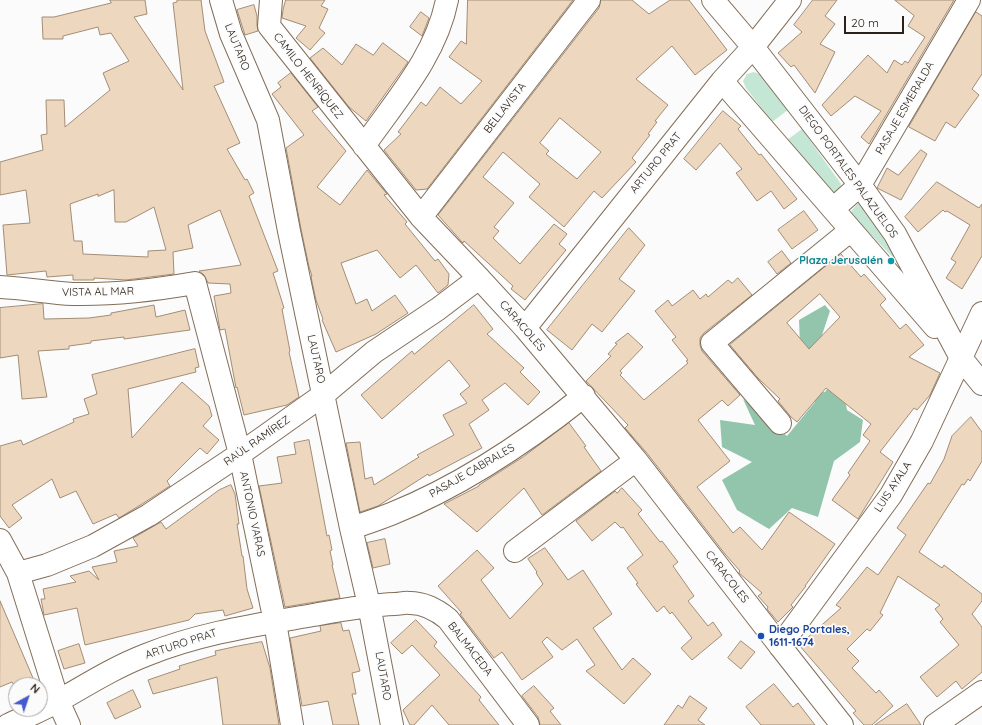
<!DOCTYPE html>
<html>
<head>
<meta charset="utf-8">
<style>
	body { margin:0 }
	#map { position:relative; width:982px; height:725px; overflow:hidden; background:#fbfbfb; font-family:Quicksand,sans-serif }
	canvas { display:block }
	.north { position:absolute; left:8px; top:677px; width:40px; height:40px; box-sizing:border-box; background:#fbfbfb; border:1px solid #a7a4a0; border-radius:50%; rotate:40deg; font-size:11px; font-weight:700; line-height:16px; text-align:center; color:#2a2118 }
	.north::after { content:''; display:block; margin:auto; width:14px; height:18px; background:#4659cd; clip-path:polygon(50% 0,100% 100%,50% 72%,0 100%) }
	.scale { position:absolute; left:844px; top:16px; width:60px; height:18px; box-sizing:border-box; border:2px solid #2a2118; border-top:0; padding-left:5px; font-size:12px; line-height:14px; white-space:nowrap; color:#2a2118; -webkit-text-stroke:3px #fbfbfb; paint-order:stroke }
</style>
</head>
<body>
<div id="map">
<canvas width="982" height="725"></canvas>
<div class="north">N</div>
<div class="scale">20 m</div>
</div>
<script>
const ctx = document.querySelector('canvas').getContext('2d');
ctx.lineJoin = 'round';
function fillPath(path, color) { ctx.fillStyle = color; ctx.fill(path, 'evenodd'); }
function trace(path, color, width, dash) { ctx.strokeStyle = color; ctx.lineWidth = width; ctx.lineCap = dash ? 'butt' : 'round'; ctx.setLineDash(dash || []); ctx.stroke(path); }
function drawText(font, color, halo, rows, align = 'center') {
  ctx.font = font + ' Quicksand,sans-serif'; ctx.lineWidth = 3.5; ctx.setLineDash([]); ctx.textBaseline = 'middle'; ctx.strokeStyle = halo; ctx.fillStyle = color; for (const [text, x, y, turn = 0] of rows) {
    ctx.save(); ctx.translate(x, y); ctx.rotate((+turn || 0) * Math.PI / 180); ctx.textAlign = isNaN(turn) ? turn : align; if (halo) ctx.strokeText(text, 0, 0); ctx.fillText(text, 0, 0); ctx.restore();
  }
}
const green = new Path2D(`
	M754 72 762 75 788 110 772 122 746 88 743 81 747 74Z
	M802 129 841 184 840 188 834 194 787 140Z
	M858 203 864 204 907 272 851 214 852 210Z`);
const forest = new Path2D(`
	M825 305 830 311 822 335 834 345H851L865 333 881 352 855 377 874 395 870 404 844 394 847 410 863 420 860 442 834 461 818 517 792 508 769 529 737 510 722 480 752 462 722 447 720 420 755 425 743 399 787 436 815 402 807 393 825 392 843 367 800 346 799 320Z`);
const building = new Path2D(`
	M110 0H145L147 14 134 17 183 90 173 3 177 2V0H201L205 31 224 82 214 86 240 143 227 149 245 180 247 179 254 193 249 196 278 271 273 273 284 308 282 309 290 351 289 352 299 397 287 405 244 415 237 387 236 388 225 329 220 330 214 296 231 293 230 284 208 283 204 275 199 271 241 265 220 210 188 225 193 248 173 252 174 274 126 280 94 278V280H73V275L47 277 46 271 7 275 3 225 30 223 26 190 0 195V162L43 150 41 135 47 134 46 100H64L65 127 110 90 103 73 129 61 111 33 100 35 98 27 63 36V39H43L42 17H54L111 3ZM114 190 115 222H126L154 207 166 250 148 251V257L83 254 82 241H74L70 204 98 194V196Z
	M286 0H325L321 6 328 9 319 28 325 33 310 50 296 38 306 26 282 18 283 10Z
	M468 0H573L427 189 416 190 384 150 401 134 398 132 421 102 426 106 440 87 461 104 482 81 449 57 461 41 466 44Z
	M601 0H632L649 14 670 0H689L727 50 695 75 672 46 636 79 668 105 655 121 657 122 648 134 650 135 632 158 636 162 602 198 594 191 564 227 529 197 540 184 503 152 483 177 514 203 494 227 499 231 493 238 520 264 554 224 567 234 559 244 566 250 525 300 511 289 513 286 464 241 463 243 438 215 599 8ZM560 118 601 152 577 179 546 154 549 151 540 143Z
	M813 0H837L825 16 835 24 820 44 835 52 815 93 794 65 791 67 778 53 802 32 794 25Z
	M895 0H954L869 144 861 137 881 111 855 96 831 116 822 105 868 55 887 73 894 60 902 65 905 61 908 63 925 37 908 26 914 16Z
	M254 5 257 16V25L258 31 245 35 237 10Z
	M421 12 429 18 422 36 410 27Z
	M976 12 982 16V74L972 89 979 95 955 128 946 122 935 141 909 127Z
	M383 43 408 62 366 121 349 107 310 58 323 48 342 65 356 44 373 55Z
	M291 73 318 107 312 111 346 151 317 187 340 205 367 170 387 194 384 195 407 222 405 224 435 261 438 259 449 274 448 285 438 293 416 265 400 278 377 250 341 263 356 304 367 299 372 311 395 295 408 313 376 334 336 352 322 320 323 319 316 300 311 277 312 276 309 267 301 229 286 148 304 135 272 94 281 87 278 83Z
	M723 111 741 126 738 129 759 155 761 154 797 199 784 209 771 191 757 201 736 173 742 169 720 143 696 170 684 159Z
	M921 150 927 154 901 200 877 188 887 168 898 175Z
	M937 182 979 208 982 204V256L962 289 946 278 956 262 951 259 970 225 947 211 945 212 943 210 918 232 905 217Z
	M804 211 818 230 792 249 778 230Z
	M629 228 645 245 619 279 635 291 602 332 592 324 572 350 547 330Z
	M782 251 791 263 777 274 768 262Z
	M841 254 861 277 864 274 886 299 880 305 900 329 906 324 924 345 909 357 940 373 930 395 917 410 914 408 880 452 893 462 858 519 832 500 850 475 848 473 870 441 863 435 871 424 826 388 797 422 791 417 778 401 780 399 758 378 730 345ZM820 294 840 317 809 349 787 323Z
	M738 278 752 295 704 333 700 338V345L702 351 740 395 728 406 722 400 698 420 730 461 697 487 733 533 740 527 762 550 789 512 835 544 805 586H806L791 605 793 607 778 622 767 609 768 607 758 596 762 593 739 573V572L740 571 725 554 646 452 625 428 628 425 586 381 611 356 608 354 617 344 615 343 628 333 643 347 620 371 622 373 620 375 644 400 688 363 686 361 688 360 672 340 676 337 655 311 668 300 672 306 693 290 700 299 706 294 708 297 728 280 732 283Z
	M43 304 44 319 89 318 111 315V313L154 305 156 317 185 310 190 330 124 339V337L91 341V343L69 346V349L38 351 47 397 22 399 18 355 0 358V308Z
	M474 305 493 329 487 334 524 368 520 372 540 392 528 405 505 383 482 400 489 410 469 424 482 448 429 476 428 474 378 506 360 512 346 443 360 442 365 479 372 477 374 485 419 457 417 455 454 435 443 415 467 403 460 394 470 386 449 360 382 419 361 395 412 351 414 354Z
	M195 349 199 367 195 368 196 372 128 389 132 438 182 382 209 406 212 416 203 426 219 440 207 454 200 448 167 481 170 486 142 504 119 518 116 514 93 524 76 491 60 498 52 479 12 505 22 518 9 528 0 516V446L21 440 23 445 74 422 73 419 89 414 84 399 97 394 92 375Z
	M971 417 982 432V461L970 481 968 479 964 485 962 484 919 552 942 568 944 565 982 594V601L972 614 982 627V672L962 689 956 681 937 697 920 677 959 645 940 622 943 619 935 609 940 605 898 576 880 613 883 615 870 631 867 629 847 649 859 661 852 668 876 693 879 690 893 706 872 725H864L853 713 856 711 799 645 841 608 836 605 867 567 878 575 906 535 897 528 928 483 930 484 944 459 952 436Z
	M569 423 586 446 584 447 601 471 542 515 524 488 477 532 444 504 479 486V485L523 457Z
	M309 440 327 536 329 535 332 550 330 551 333 565H332L340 598 285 607 259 486 282 483 277 457 296 454 294 443Z
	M231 485 235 494 239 524H237L242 556H243L247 589 253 608 225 616 223 610 195 614 189 620 85 645 77 608 44 615 41 599H45L43 589 76 582 70 576 89 571 99 580 92 567 117 562 114 551 138 546 133 538 161 522 166 529 219 490Z
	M622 488 642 510 638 514 660 542 662 541 678 562 673 566 694 596 688 601 708 626 713 622 722 635 692 660 681 648 692 638 672 612 670 614 664 606 657 612 636 584 638 583 627 568 643 555 623 527 621 528 615 522 592 541 576 521 615 491 617 493Z
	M385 539 390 564 373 568 367 543Z
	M545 548 568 580 583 570 612 614 593 628 622 670 633 658 651 674 624 704 586 671 595 665 577 639 562 650 547 637 542 642 553 657 522 680 502 652 494 658 460 614 462 613 438 586 477 550 494 568 481 580 510 619 543 584 536 573 537 572 528 559Z
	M0 601 36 685H14L12 682 0 687Z
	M416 620 437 642 434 646 481 697 479 700 499 725H449L432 705 414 725H410L403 710 440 675 412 645 402 654 391 643Z
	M341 623 343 631 349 630 360 671 352 673 356 694H352L359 725H333L328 701 302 706 290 638 321 631 320 626Z
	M741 641 755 652 741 669 728 658Z
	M262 642 270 668 279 725H223L217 677 153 694 148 680 180 669 179 666 216 655 215 651 238 646Z
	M79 644 85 663 64 669 58 651Z
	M774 684 793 707 798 703 815 725H761L746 707Z
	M534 686 554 708 550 711 561 725H540L538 717 522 696Z
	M133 690 141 707 115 719 107 703Z
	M690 696 707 708 698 720 705 725H664L678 705 682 708Z
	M907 704 921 725H875Z`);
const street = new Path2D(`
	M221 0 231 34 268 120 289 231 351 528 369 605 392 725
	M271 0 269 26 421 217 479 278 525 328 636 460 780 646
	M713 0 753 47 860 185 895 234 961 358
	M722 81 935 327
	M364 146C396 100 436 56 447 0
	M833 209 860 185 969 0
	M421 217 589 0
	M0 287C24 288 49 293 73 294 115 295 155 290 195 283L240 454 275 622 292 725
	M525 328 722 81 753 47 790 0
	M780 423 712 343 851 230
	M351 528C364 524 378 519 391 514 461 486 525 443 584 396
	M0 540 18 573 58 701 69 725
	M515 551 636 460
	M18 573 47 565 93 546 149 515 240 454 323 395 374 352 438 309 479 278
	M8 725C25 717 43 710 60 700 88 684 115 667 146 655 200 633 256 625 313 615 341 610 367 605 395 604 400 604 405 602 410 603 425 603 437 610 448 619L528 725`);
const secondary = new Path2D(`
	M961 358 982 384
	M842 725 780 646 891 495 922 441 982 313
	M935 725 982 692`);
const markers = [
	[891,261,4,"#0f9aa8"],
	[761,636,4,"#1a4fb4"]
];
const streetNames = [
	["LAUTARO",237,47,68],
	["CAMILO HENRÍQUEZ",308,76,52],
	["BELLAVISTA",505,108,-52],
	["PASAJE ESMERALDA",905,108,-60],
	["ARTURO PRAT",656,163,-51],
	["DIEGO PORTALES PALAZUELOS",848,172,54],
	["VISTA AL MAR",98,292,-1],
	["CARACOLES",522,326,49],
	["LAUTARO",316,359,78],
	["RAÚL RAMÍREZ",257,441,-35],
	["PASAJE CABRALES",472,471,-30],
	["LUIS AYALA",893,487,-57],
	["ANTONIO VARAS",252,514,78],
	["CARACOLES",727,577,52],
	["ARTURO PRAT",181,644,-18],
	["BALMACEDA",470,649,52],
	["LAUTARO",383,676,80]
];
const cultureNames = [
	["Plaza Jerusalén",883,261]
];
const transitNames = [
	["Diego Portales,",769,630],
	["1611-1674",769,643]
];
fillPath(green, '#c4e7d5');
fillPath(forest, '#93c5ac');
fillPath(building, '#eed7bf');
trace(building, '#a28d76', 1);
trace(street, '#836e59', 24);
trace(secondary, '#836e59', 24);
trace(street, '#fff', 22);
trace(secondary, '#fff', 22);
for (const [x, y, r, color] of markers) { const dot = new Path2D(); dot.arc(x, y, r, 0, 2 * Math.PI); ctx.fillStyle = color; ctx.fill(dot); trace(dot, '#fbfbfb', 1.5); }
drawText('11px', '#2a2118', '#fbfbfb', streetNames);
drawText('bold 11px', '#0d838f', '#fbfbfb', cultureNames, 'right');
drawText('bold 11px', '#164399', '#fbfbfb', transitNames, 'left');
</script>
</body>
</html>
